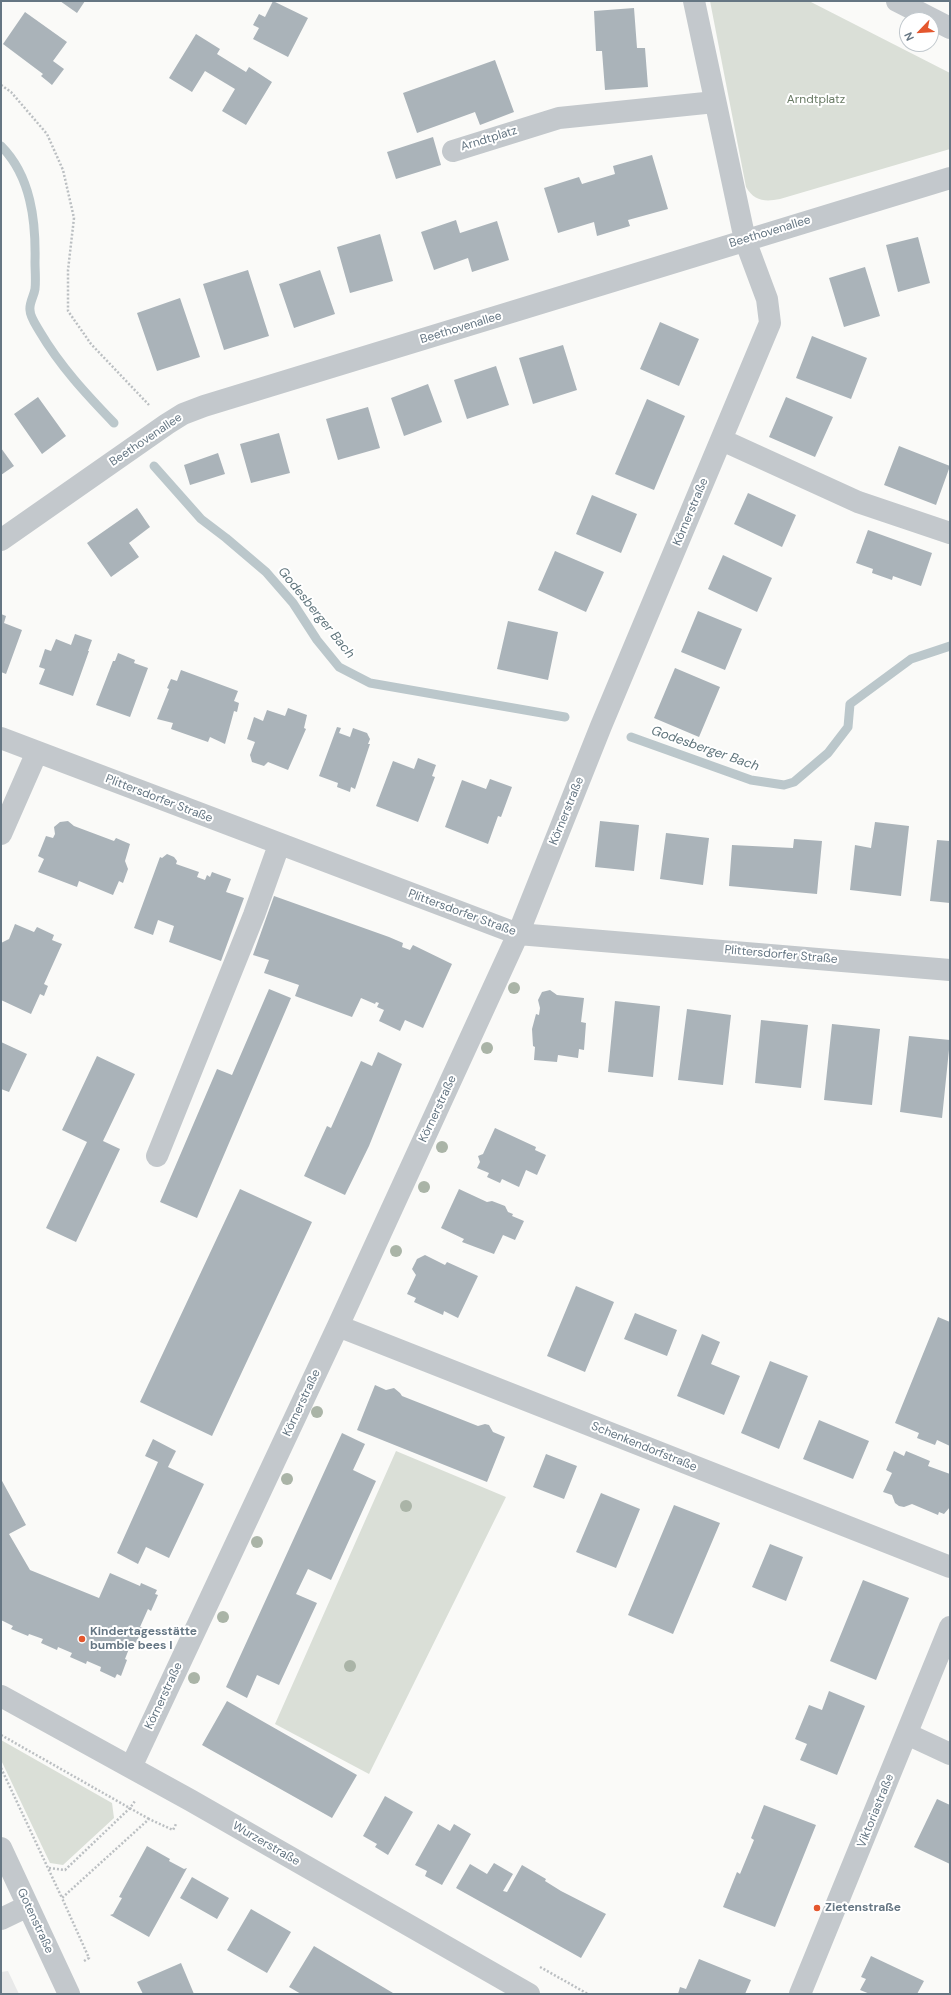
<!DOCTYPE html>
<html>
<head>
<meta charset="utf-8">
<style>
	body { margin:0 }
	#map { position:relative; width:951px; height:1995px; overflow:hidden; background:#fafaf8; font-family:"DM Sans",sans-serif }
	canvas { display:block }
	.frame { position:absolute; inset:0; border:2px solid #657683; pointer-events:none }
	.north { position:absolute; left:899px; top:12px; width:40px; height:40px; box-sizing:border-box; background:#fff; border:1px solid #c1c8cd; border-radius:50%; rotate:245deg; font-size:11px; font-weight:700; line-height:16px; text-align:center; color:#657683 }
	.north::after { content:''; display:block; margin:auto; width:14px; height:18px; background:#e4572e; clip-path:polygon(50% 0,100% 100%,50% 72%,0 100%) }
</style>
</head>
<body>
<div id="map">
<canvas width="951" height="1995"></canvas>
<div class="frame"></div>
<div class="north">N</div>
</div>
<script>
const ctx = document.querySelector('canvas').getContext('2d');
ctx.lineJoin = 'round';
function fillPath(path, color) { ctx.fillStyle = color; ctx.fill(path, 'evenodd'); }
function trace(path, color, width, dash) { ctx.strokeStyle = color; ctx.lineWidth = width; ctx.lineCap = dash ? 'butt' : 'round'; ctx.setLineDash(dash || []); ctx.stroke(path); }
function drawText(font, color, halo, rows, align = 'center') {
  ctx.font = font + ' "DM Sans",sans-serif'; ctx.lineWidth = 4; ctx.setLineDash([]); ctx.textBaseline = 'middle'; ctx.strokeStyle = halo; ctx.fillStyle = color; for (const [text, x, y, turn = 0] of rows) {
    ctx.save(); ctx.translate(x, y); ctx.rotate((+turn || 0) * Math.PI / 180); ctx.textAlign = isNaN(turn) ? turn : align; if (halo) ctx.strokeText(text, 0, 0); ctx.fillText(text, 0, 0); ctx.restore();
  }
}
const built = new Path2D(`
	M8 1971 19 1994H1V1972Z`);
const green = new Path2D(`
	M710 1H809L950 73V149L780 199C765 202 754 201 746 187Z
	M396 1451 506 1497 369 1774 275 1724Z
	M1 1740 112 1803 114 1818 63 1865 50 1863 1 1760Z`);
const stream = new Path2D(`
	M1 146C31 176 36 221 35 262 35 271 36 280 35 289 34 296 29 303 30 310 30 317 36 325 40 332 60 366 86 394 114 423
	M154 466 201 519 226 538 266 572 293 603 317 640 339 667 370 683 565 717
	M631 737 751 780 784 785 794 782 828 753 848 727 850 704 911 659 950 646`);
const building = new Path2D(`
	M60 1H85L77 13Z
	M273 1 308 18 288 57 253 39 259 28 253 25 259 14 265 17Z
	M634 8 637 48H645L648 87 605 90 602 51H596L594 11Z
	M25 12 67 42 53 61 64 69 52 85 41 76 43 74 3 44Z
	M196 34 220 49 217 54 246 72 249 67 272 82 246 125 222 111 235 89 205 71 192 92 169 78Z
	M495 60 514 112 480 125 475 112 417 133 403 93Z
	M433 137 441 165 396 179 387 152Z
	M652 155 668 209 628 220 630 226 597 236 594 222 558 233 544 188 579 177 582 184 615 174 613 166Z
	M456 220 460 233 497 221 509 260 472 272 468 258 434 270 421 232Z
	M380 234 393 281 350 293 337 247Z
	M918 237 930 283 898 292 886 245Z
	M865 267 880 316 844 327 829 278Z
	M248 270 269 336 224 350 203 284Z
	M320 270 335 314 294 328 279 284Z
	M180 298 200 357 157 371 137 313Z
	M660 322 699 339 679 386 640 369Z
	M812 336 867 358 851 399 796 378Z
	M563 345 577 390 533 404 519 358Z
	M496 366 509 405 467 419 454 380Z
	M428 384 442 422 404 436 391 398Z
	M38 397 66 436 42 454 14 414Z
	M786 397 833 417 815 457 769 437Z
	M647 399 685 416 654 490 615 474Z
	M368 407 380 448 338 460 326 419Z
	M279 433 290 473 251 483 240 444Z
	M899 446 950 466 936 505 884 485Z
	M1 448 14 466 1 475Z
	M218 453 225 474 190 485 184 465Z
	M748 493 796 515 782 547 734 524Z
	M592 495 637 514 621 553 576 534Z
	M137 508 150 527 129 543 139 557 111 577 87 543Z
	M868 530 932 553 921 586 893 576 892 580 872 573 873 569 856 563Z
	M555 551 604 572 586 612 538 590Z
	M723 555 772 578 757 612 708 589Z
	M698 611 742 629 725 670 681 652Z
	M1 614 6 616 4 623 22 630 6 674 1 672Z
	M508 621 558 632 548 680 497 669Z
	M75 634 92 640 88 651H89L73 696 39 684 45 669 39 667 45 649 51 651 56 639 71 645Z
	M118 653 135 660 134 663 148 668 130 717 96 705 113 661H115Z
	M675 668 720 687 699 737 654 718Z
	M181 670 238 691 234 701 239 703 237 712 234 711 225 744 210 737 208 742 171 729 173 723 157 719 169 689 167 688 171 679 177 681Z
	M288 708 307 715 304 728 306 729 288 770 268 762 264 766 252 762 250 755 255 742 247 739 254 717 263 721 267 710 285 716Z
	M337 727 341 728 339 733 350 737 353 728 367 733 370 739 368 744H370L355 789 351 787 350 792 337 787 338 783 319 776Z
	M418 758 436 765 432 776 435 777 418 822 376 806 393 761 414 769Z
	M490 779 512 787 501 817 498 816 488 844 445 827 462 780 486 789Z
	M68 821 74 826 114 841 116 838 130 844 125 861 128 869 123 883 119 881 113 895 79 881 77 887 38 872 44 859 38 856 46 836 53 838 55 834 54 827 60 822Z
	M600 821 639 825 634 871 595 867Z
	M875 822 909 826 901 896 850 890 855 845 871 848Z
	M666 833 709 838 703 885 660 879Z
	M794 839 822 841 817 894 729 886 732 845 793 848Z
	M937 840 950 841V903L930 901Z
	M167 854 174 857 177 861 176 864 199 872 197 877 205 880 207 875 210 877 212 872 231 879 226 892 244 898 221 961 169 942 174 926 158 920 153 935 134 928 160 857 162 858Z
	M274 896 389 937 403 943 402 947 410 950 413 945 452 964 423 1028 405 1020 400 1031 379 1021 384 1010 377 1007 379 1003 376 1002 375 1004 361 998 352 1017 295 996 299 985 264 973 269 960 253 955Z
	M15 924 34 932 37 927 54 935 52 940 62 944 44 984 48 986 44 996 40 994 31 1014 1 1000V943L9 939Z
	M269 989 291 998 197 1218 160 1202 217 1069 232 1075Z
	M550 990 557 995 584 998 581 1022 586 1023 584 1050 579 1049 578 1058 558 1055 557 1062 534 1060 535 1047 533 1046 532 1029 536 1014 539 1015 540 1008 538 1000 542 992Z
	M615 1001 660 1006 653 1077 608 1072Z
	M687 1009 731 1015 723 1085 678 1080Z
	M761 1020 808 1025 801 1088 755 1083Z
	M832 1024 880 1029 872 1105 824 1100Z
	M909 1036 950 1040 942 1118 900 1112Z
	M1 1042 27 1054 9 1092 1 1089Z
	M378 1052 402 1064 369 1146 345 1195 304 1176 327 1126 331 1128 361 1061 372 1066Z
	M97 1056 135 1074 103 1141 120 1149 76 1242 46 1228 87 1142 62 1130Z
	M495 1128 536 1147 535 1150 546 1155 537 1175 526 1170 519 1187 502 1179 500 1183 487 1177 489 1173 477 1168 480 1162 478 1156 483 1154Z
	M240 1189 312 1222 212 1436 140 1402Z
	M459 1189 487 1202 492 1201 505 1206 508 1212 513 1214 512 1216 524 1221 515 1240 503 1235 494 1254 462 1242 464 1239 441 1228Z
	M425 1255 445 1265 447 1262 478 1276 458 1318 444 1311 443 1315 414 1302 416 1298 407 1294 416 1275 412 1269 417 1259Z
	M576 1286 614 1302 585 1372 547 1356Z
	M635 1313 677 1330 667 1356 624 1339Z
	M938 1317 950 1322V1446L937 1440 935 1445 917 1438 919 1433 895 1423Z
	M702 1334 720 1342 711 1364 740 1376 724 1415 677 1396Z
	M770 1361 808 1376 779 1449 741 1433Z
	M375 1385 386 1390 394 1388 400 1393 402 1396 478 1426 485 1424 489 1425 493 1432 505 1437 487 1482 357 1430Z
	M819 1420 869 1441 853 1479 803 1459Z
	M342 1433 365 1444 353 1470 376 1481 331 1580 308 1569 296 1594 317 1603 279 1685 257 1675 247 1698 226 1687Z
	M153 1439 176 1451 168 1467 204 1484 169 1558 146 1547 138 1564 117 1553 158 1462 145 1456Z
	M894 1451 904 1456 906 1451 930 1461 928 1466 950 1474V1507L944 1514 939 1512 938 1515 912 1504 904 1507 899 1506 895 1503 892 1495 883 1492 892 1473 886 1470Z
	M546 1454 577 1466 564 1499 533 1487Z
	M1 1479 26 1525 9 1534 30 1570 99 1598 110 1573 140 1586 141 1583 157 1590 155 1594 158 1595 151 1611 148 1609 140 1627 143 1628 136 1643 132 1641 125 1659 127 1660 121 1676 117 1674 115 1678 100 1671 101 1667 87 1661 86 1664 70 1657 72 1653 58 1647 57 1650 41 1643 43 1639 29 1634 28 1636 11 1629 13 1626 1 1620Z
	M601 1493 640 1509 616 1568 576 1552Z
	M674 1505 720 1523 673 1634 628 1615Z
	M770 1544 803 1557 786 1601 752 1587Z
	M863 1580 909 1598 876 1680 830 1661Z
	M829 1691 865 1706 837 1775 800 1760 807 1744 795 1739 809 1705 822 1710Z
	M227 1701 357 1775 332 1818 202 1745Z
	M385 1796 413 1812 388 1855 375 1847 377 1844 363 1836Z
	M937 1799 950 1805V1864L914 1847Z
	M764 1805 816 1825 775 1927 723 1907 737 1872 740 1874 754 1840 751 1838Z
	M438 1824 450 1831 454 1824 471 1834 442 1885 425 1876 427 1871 415 1865Z
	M147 1846 170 1859 169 1861 184 1869 187 1868 149 1937 110 1915 113 1914 122 1898 119 1897Z
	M494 1863 513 1874 503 1891 507 1892 522 1865 546 1879 545 1881 561 1891 606 1914 581 1958 456 1888 470 1864 487 1874Z
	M192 1877 229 1898 217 1919 180 1898Z
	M251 1909 291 1932 267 1973 227 1950Z
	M314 1946 393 1993V1994H301L289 1987Z
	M871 1956 924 1981 917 1994H870L860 1990 866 1979 861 1977Z
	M699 1959 751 1980 745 1994H678L680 1987 686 1989Z
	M181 1963 194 1994H143L137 1982Z`);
const path = new Path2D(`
	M1 85 11 92 47 134 63 170 74 218 68 270V311L91 344 149 405
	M1 1735 149 1819
	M1 1768 62 1898
	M49 1868 65 1870 130 1808 135 1801
	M84 1961 89 1958 62 1898 149 1819 173 1830 176 1824
	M540 1967 588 1994`);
const minor = new Path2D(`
	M897 1 950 28
	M453 151 559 118 715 102
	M722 440 858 502 950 533
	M1 540 167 424 183 414 204 406 950 178
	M1 738 518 934 950 970
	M1 834 37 752
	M157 1156 254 915 279 845
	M338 1326 950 1567
	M1 1696 190 1800 529 1994
	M907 1734 950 1754
	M131 1767 338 1326 518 934 601 726 770 323 767 299 745 240 694 1
	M1 1848 69 1994
	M1 1919 28 1906
	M800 1994 950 1627`);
const trees = [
	[514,988],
	[487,1048],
	[442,1147],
	[424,1187],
	[396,1251],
	[317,1412],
	[287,1479],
	[406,1506],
	[257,1542],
	[223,1617],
	[350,1666],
	[194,1678]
];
const markers = [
	[82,1639,4,"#e4572e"],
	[817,1908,4,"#e4572e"]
];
const parkNames = [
	["Arndtplatz",816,100]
];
const streetNames = [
	["Arndtplatz",489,139,-17],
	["Beethovenallee",770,232,-17],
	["Beethovenallee",461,328,-17],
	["Beethovenallee",146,440,-34],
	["Körnerstraße",691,512,-67],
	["Plittersdorfer Straße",159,799,21],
	["Körnerstraße",567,811,-68],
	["Plittersdorfer Straße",462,913,20],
	["Plittersdorfer Straße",781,955,5],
	["Körnerstraße",438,1109,-65],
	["Körnerstraße",302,1403,-65],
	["Schenkendorfstraße",644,1447,22],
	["Körnerstraße",164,1696,-65],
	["Viktoriastraße",876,1811,-68],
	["Wurzerstraße",266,1844,30],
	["Gotenstraße",35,1921,65]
];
const poiNames = [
	["Kindertagesstätte",90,1632],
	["bumble bees I",90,1646],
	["Zietenstraße",825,1908]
];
const waterNames = [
	["Godesberger Bach",316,613,51],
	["Godesberger Bach",705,749,19]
];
fillPath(built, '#e8e9e9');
fillPath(green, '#dadfd7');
trace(stream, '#bbc7cb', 9);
fillPath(building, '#aab3b9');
trace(path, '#bbbfc2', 2.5, [2, 2]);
trace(minor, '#c3c8cc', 22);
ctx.fillStyle = '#aab4a7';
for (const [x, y] of trees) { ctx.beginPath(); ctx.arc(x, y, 6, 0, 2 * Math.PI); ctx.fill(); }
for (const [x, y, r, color] of markers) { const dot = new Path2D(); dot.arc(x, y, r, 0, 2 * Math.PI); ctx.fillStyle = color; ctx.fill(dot); trace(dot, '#fff', 1.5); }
drawText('12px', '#687a64', '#fff', parkNames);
drawText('12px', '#657683', '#fff', streetNames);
drawText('bold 12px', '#657683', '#fff', poiNames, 'left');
drawText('italic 13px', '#60757c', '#fff', waterNames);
</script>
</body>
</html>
